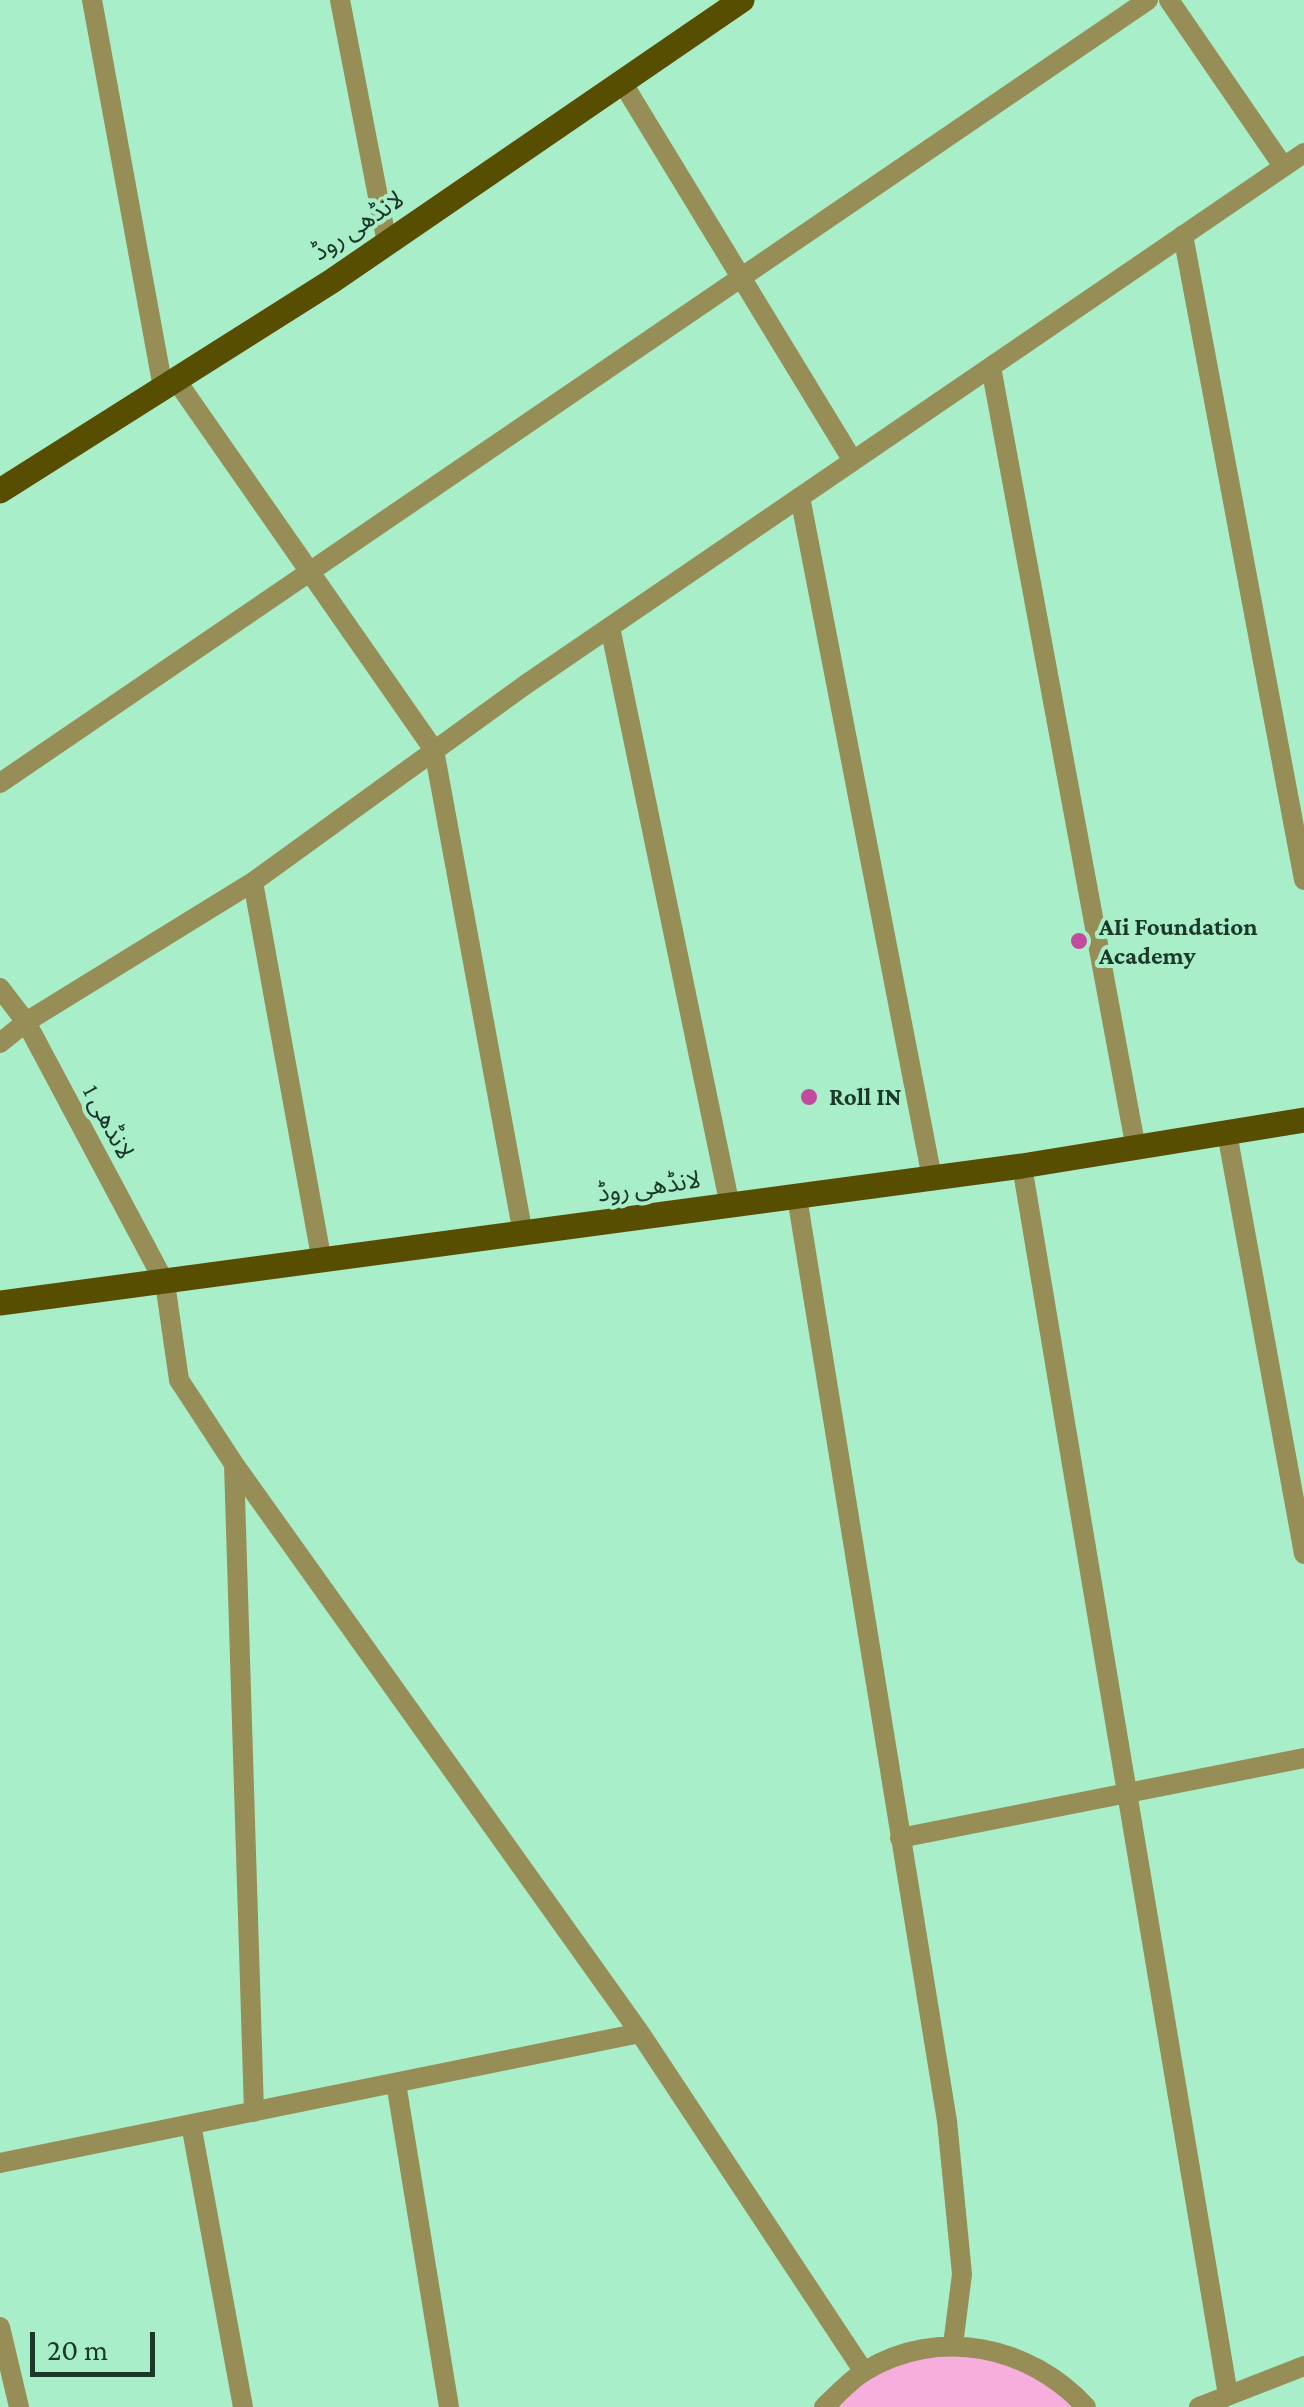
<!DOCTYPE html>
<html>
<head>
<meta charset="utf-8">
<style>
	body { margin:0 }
	#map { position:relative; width:1304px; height:2407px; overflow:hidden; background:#a8eec9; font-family:"Crimson Pro",serif }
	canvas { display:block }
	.scale { position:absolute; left:30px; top:2332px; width:125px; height:45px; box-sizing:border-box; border:5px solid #1b3829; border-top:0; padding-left:12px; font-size:30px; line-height:35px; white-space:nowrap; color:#1b3829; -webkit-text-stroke:8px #a8eec9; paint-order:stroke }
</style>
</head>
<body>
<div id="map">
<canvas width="1304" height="2407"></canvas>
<div class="scale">20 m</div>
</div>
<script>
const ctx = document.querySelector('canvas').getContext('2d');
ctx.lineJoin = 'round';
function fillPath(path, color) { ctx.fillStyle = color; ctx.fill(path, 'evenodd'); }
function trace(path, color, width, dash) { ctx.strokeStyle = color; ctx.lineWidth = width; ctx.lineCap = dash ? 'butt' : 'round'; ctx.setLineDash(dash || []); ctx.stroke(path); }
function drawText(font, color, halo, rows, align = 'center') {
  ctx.font = font + ' "Crimson Pro","Noto Sans Arabic",serif'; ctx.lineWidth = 8; ctx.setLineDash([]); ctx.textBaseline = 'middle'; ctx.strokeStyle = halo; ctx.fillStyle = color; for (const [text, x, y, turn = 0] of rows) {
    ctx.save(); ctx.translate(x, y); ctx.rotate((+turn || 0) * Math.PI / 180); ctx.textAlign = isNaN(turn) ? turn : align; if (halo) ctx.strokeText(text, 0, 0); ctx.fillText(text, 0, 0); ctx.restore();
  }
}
const green = new Path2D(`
	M997 2344 1089 2407H823L855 2371Z`);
const minor = new Path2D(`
	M92 0 163 388
	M340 0 387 243
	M1169 0 1283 166
	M622 82 853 461
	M1183 235 1304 880
	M991 367 1136 1149
	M176 380 434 750 523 1234
	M800 497 932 1178
	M610 627 730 1206
	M0 783 1148 0
	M253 882 322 1262
	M0 988 26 1022 165 1283 179 1380 234 1464 640 2033 864 2372
	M0 1043 26 1022 253 882 525 685 1304 153
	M1227 1133 1304 1554
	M1022 1166 1228 2395
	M797 1197 947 2121 962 2274 953 2345
	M234 1464 254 2112
	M900 1838 1304 1758
	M396 2083 449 2407
	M191 2124 243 2407
	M0 2163 640 2033
	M0 2327 19 2407
	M824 2407C837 2395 850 2380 865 2371 939 2326 1030 2346 1086 2407
	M1199 2407 1304 2366`);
const primary = new Path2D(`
	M0 491 332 281 742 0
	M0 1303 1022 1166 1304 1120`);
const markers = [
	[1079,941,10,"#c24a9f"],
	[809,1097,10,"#c24a9f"]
];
const streetNames = [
	["لانڈھی روڈ",358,226,-34],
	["لانڈھی 1",108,1122,62],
	["لانڈھی روڈ",649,1187,-8]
];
const poiNames = [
	["AIi Foundation",1099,927],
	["Academy",1099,956],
	["Roll IN",829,1097]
];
fillPath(green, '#f6afdd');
trace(minor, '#978e57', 20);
trace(primary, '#584e02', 25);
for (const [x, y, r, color] of markers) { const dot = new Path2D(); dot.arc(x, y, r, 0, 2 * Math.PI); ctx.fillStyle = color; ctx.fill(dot); trace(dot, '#a8eec9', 4); }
drawText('25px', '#1b3829', '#a8eec9', streetNames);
drawText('bold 25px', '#1b3829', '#a8eec9', poiNames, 'left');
</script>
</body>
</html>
